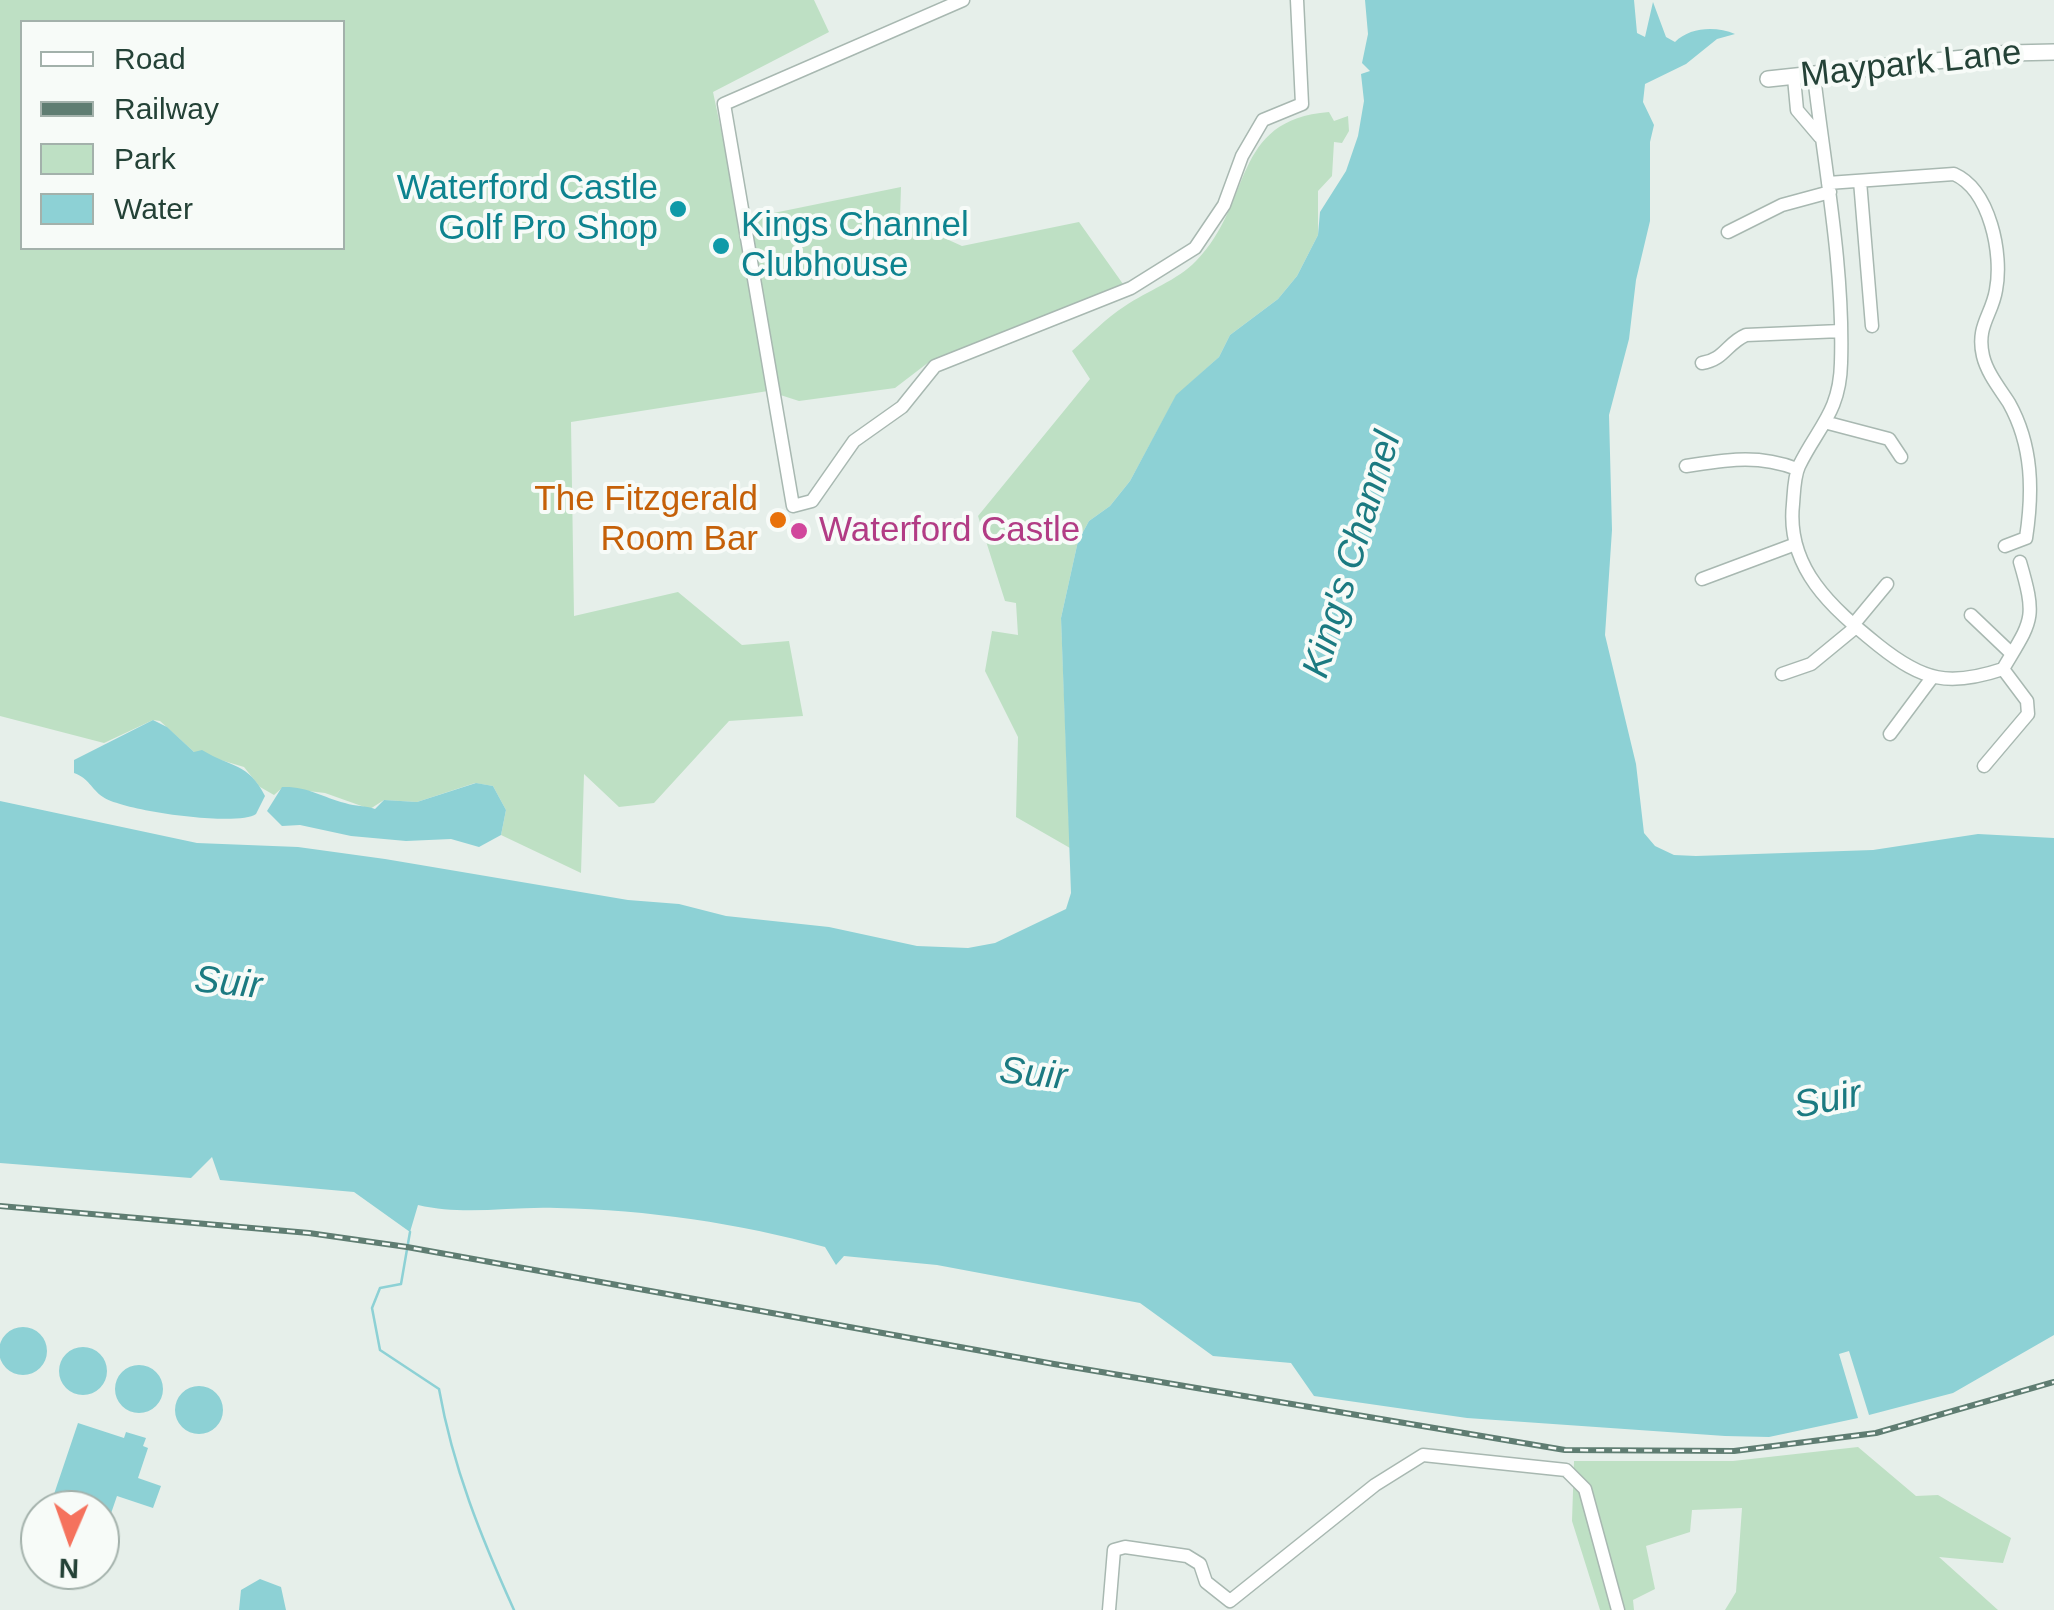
<!DOCTYPE html>
<html>
<head>
<meta charset="utf-8">
<style>
	body { margin:0 }
	#map { position:relative; width:2054px; height:1610px; overflow:hidden; background:#e6efea; font-family:Arial,sans-serif }
	canvas { display:block }
	.legend { position:absolute; left:20px; top:20px; width:325px; height:230px; box-sizing:border-box; background:#f7fbf8; border:2px solid #a3b1ab; margin:0; padding:12px 18px; list-style:none; font-size:30px; color:#244237 }
	.legend li { display:flex; align-items:center; gap:20px; height:50px }
	.legend b { width:50px; border:2px solid #a3b1ab }
	.north { position:absolute; left:20px; top:1490px; width:100px; height:100px; box-sizing:border-box; background:#f7fbf8; border:2px solid #a3b1ab; border-radius:50%; rotate:182deg; font-size:28px; font-weight:700; line-height:40px; text-align:center; color:#244237 }
	.north::after { content:''; display:block; margin:auto; width:35px; height:45px; background:#f5725d; clip-path:polygon(50% 0,100% 100%,50% 72%,0 100%) }
</style>
</head>
<body>
<div id="map">
<canvas width="2054" height="1610"></canvas>
<ul class="legend">
<li><b style="height:12px;background:#fff"></b>Road</li>
<li><b style="height:12px;background:#5f7d72"></b>Railway</li>
<li><b style="height:28px;background:#bee0c4"></b>Park</li>
<li><b style="height:28px;background:#8dd1d5"></b>Water</li>
</ul>
<div class="north">N</div>
</div>
<script>
const ctx = document.querySelector('canvas').getContext('2d');
ctx.lineJoin = 'round';
function fillPath(path, color) { ctx.fillStyle = color; ctx.fill(path, 'evenodd'); }
function trace(path, color, width, dash) { ctx.strokeStyle = color; ctx.lineWidth = width; ctx.lineCap = dash ? 'butt' : 'round'; ctx.setLineDash(dash || []); ctx.stroke(path); }
function drawText(font, color, halo, rows, align = 'center') {
  ctx.font = font + ' Arial,sans-serif'; ctx.lineWidth = 8; ctx.setLineDash([]); ctx.textBaseline = 'middle'; ctx.strokeStyle = halo; ctx.fillStyle = color; for (const [text, x, y, turn = 0] of rows) {
    ctx.save(); ctx.translate(x, y); ctx.rotate((+turn || 0) * Math.PI / 180); ctx.textAlign = isNaN(turn) ? turn : align; if (halo) ctx.strokeText(text, 0, 0); ctx.fillText(text, 0, 0); ctx.restore();
  }
}
const green = new Path2D(`
	M0 0H814L829 32 713 92 739 215 749 218 901 187 900 218 962 246 1079 222 1123 284 929 362 895 388 799 401 768 391 571 422 574 616 678 592 742 645 789 641 803 716 729 721 654 803 619 807 584 774 581 873 501 835 506 810 493 786 475 783 417 802 384 800 370 809 325 793 282 788 274 795 260 787 244 767 194 752 160 721 153 720 104 743 0 716ZM22 22H342V248H22Z
	M1329 112 1334 121 1348 116 1349 131 1342 143 1334 142 1332 176 1318 191V235L1297 276 1278 299 1230 335 1219 357 1176 396 1130 481 1110 506 1089 521 1078 541 1061 618 1070 848 1016 817 1018 737 985 671 992 631 1018 635 1016 603 1005 601 978 516 1090 379 1072 351C1089 336 1106 318 1125 306 1147 291 1178 280 1196 261 1254 202 1230 120 1329 112Z
	M1858 1447 1916 1496 1938 1495 2011 1538 2003 1563 1939 1557 1998 1610H1725L1736 1592 1742 1508 1692 1510 1690 1532 1646 1546 1655 1589 1633 1600 1634 1610H1600L1572 1521 1574 1461H1733Z`);
const water = new Path2D(`
	M1365 0H1634L1637 33 1645 37 1653 2 1666 37 1675 42C1690 27 1716 26 1735 34L1717 39 1686 64 1645 84 1643 102 1654 125 1650 142V221L1636 280 1629 339 1609 415 1612 530 1605 635 1636 764 1644 833 1655 846 1674 855 1696 856 1873 850 1978 834 2054 838V1335L1953 1393 1869 1415 1849 1351 1839 1354 1858 1418 1769 1437 1725 1436 1467 1418 1314 1396 1291 1363 1213 1356 1140 1303 937 1265 844 1256 836 1265 825 1247C738 1223 648 1210 557 1208 509 1206 466 1216 418 1205L410 1232 354 1192 220 1180 212 1157 191 1178 0 1163V801L197 843 298 847 385 859 628 900 679 904 726 916 829 927 917 946 968 948 995 943 1066 909 1071 893 1061 618 1078 541 1089 521 1110 506 1130 481 1176 395 1219 357 1230 335 1278 299 1297 276 1318 235 1320 212 1346 171 1358 136 1364 101 1361 74 1370 71 1362 63 1368 34Z
	M153 720 167 727 194 752 202 750C231 768 248 762 265 796L256 814C238 827 123 811 103 797 91 789 89 778 74 773V760Z
	M476 783 493 786 506 810 501 835 479 847 451 839 406 841 351 836 300 825 282 826 267 811 282 787C307 786 322 797 345 803 356 807 365 805 375 809L384 800 417 802Z
	M-1 1351a24 24 0 1 1 48 0a24 24 0 1 1-48 0Z
	M59 1371a24 24 0 1 1 48 0a24 24 0 1 1-48 0Z
	M115 1389a24 24 0 1 1 48 0a24 24 0 1 1-48 0Z
	M175 1410a24 24 0 1 1 48 0a24 24 0 1 1-48 0Z
	M78 1423 124 1438 126 1432 146 1438 143 1446 148 1448 138 1478 161 1486 153 1508 117 1496 107 1525 100 1523V1510L50 1506Z
	M260 1579 281 1587 286 1610H239L241 1590Z`);
const stream = new Path2D(`
	M410 1232 401 1284 380 1288 372 1308 380 1350 439 1389C453 1468 481 1537 514 1610`);
const minor = new Path2D(`
	M963 0 724 104 793 506 812 501 854 441 902 407 935 366 1131 288 1195 248 1224 205 1242 156 1263 120 1302 104 1297 0
	M1814 76C1825 171 1844 267 1841 363 1840 412 1818 427 1799 466 1794 477 1794 492 1793 504 1786 568 1832 608 1878 645 1923 681 1949 687 2003 669
	M1794 78 1797 110 1820 137
	M1860 181 1872 326
	M1828 183 1954 174C1990 190 2003 254 1996 290 1992 315 1976 326 1983 356 1987 373 2000 389 2009 403 2033 446 2033 492 2026 538L2005 546
	M1728 232 1782 205 1830 192
	M1702 363C1724 360 1727 343 1746 335L1841 331
	M1828 423 1889 439 1901 457
	M1686 466C1727 460 1757 454 1797 469
	M1702 579 1793 545
	M1971 615 2012 654
	M1853 625 1887 584
	M1782 674 1811 664 1856 627
	M1890 734 1931 679
	M1984 766 2028 714 2027 701 2003 669C2032 620 2037 620 2020 562
	M1109 1610 1114 1550 1125 1547 1187 1556 1200 1564 1206 1582 1230 1601 1375 1485 1423 1455 1566 1470 1585 1489 1618 1610`);
const tertiary = new Path2D(`
	M1768 79 2010 53 2054 52`);
const rail = new Path2D(`
	M0 1206 309 1233 407 1247 1054 1364 1565 1450 1734 1451 1876 1433 2054 1382`);
const markers = [
	[678,209,10,"#0f9aa8"],
	[721,246,10,"#0f9aa8"],
	[778,520,10,"#e8710a"],
	[799,531,10,"#d1479c"]
];
const streetNames = [
	["Maypark Lane",1911,65,-6]
];
const cultureNames = [
	["Waterford Castle",658,189],
	["Golf Pro Shop",658,229],
	["Kings Channel",741,226,"left"],
	["Clubhouse",741,266,"left"]
];
const foodNames = [
	["The Fitzgerald",758,500],
	["Room Bar",758,540]
];
const hotelNames = [
	["Waterford Castle",819,531]
];
const waterNames = [
	["King's Channel",1353,555,-73],
	["Suir",228,984,6],
	["Suir",1033,1075,6],
	["Suir",1828,1101,-11]
];
fillPath(green, '#bee0c4');
fillPath(water, '#8dd1d5');
trace(stream, '#8dd1d5', 2.5);
trace(minor, '#a8b8b1', 15);
trace(tertiary, '#a8b8b1', 18);
trace(minor, '#fff', 12);
trace(tertiary, '#fff', 15);
trace(rail, '#5f7d72', 6);
trace(rail, '#f7fbf8', 2.5, [8]);
for (const [x, y, r, color] of markers) { const dot = new Path2D(); dot.arc(x, y, r, 0, 2 * Math.PI); ctx.fillStyle = color; ctx.fill(dot); trace(dot, '#f7fbf8', 4); }
drawText('35px', '#244237', '#f7fbf8', streetNames);
drawText('35px', '#0d838f', '#f7fbf8', cultureNames, 'right');
drawText('35px', '#c56008', '#f7fbf8', foodNames, 'right');
drawText('35px', '#b23c85', '#f7fbf8', hotelNames, 'left');
drawText('italic 38px', '#1b7a81', '#f7fbf8', waterNames);
</script>
</body>
</html>
